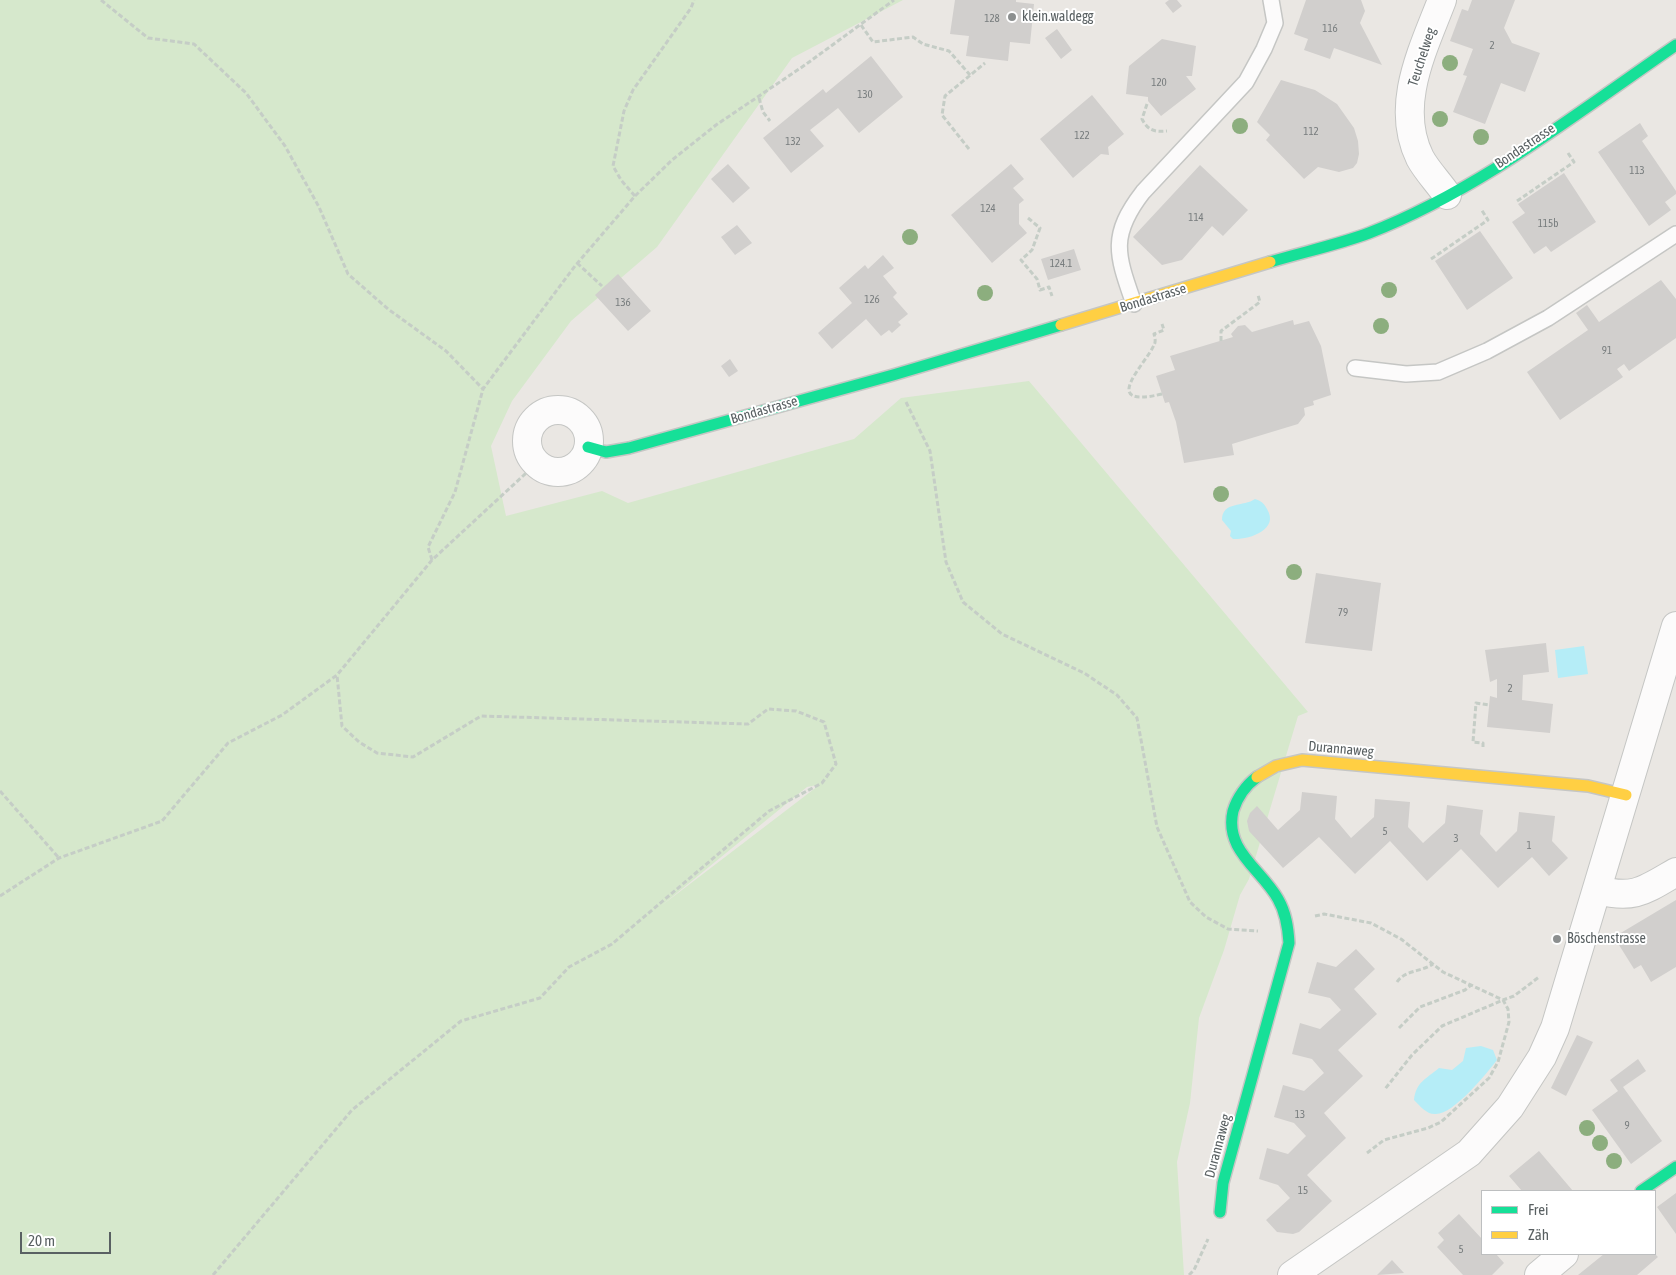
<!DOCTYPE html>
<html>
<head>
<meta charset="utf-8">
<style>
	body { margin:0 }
	#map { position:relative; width:1676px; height:1275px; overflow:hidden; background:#eae7e3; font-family:"Asap Condensed",sans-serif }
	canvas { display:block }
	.legend { position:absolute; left:1481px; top:1190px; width:175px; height:65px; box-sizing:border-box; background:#fff; border:1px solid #bdbfc0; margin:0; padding:6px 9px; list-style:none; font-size:15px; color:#596062 }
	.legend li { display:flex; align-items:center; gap:10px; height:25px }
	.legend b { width:25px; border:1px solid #bdbfc0 }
	.scale { position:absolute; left:20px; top:1232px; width:91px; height:22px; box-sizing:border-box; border:2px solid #596062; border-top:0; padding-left:6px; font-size:15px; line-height:18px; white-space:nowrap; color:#596062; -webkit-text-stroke:4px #fff; paint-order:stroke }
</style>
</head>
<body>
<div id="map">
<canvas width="1676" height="1275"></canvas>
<ul class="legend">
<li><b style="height:6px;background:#16e098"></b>Frei</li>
<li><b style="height:6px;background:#ffcf43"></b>Zäh</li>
</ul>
<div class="scale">20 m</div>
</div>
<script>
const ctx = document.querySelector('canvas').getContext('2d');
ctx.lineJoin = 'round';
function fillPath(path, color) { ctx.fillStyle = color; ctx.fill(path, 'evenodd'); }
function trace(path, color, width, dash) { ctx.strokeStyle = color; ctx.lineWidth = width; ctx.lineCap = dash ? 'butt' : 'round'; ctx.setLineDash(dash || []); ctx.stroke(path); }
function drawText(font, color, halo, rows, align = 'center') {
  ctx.font = font + ' "Asap Condensed",sans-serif'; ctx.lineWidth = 4; ctx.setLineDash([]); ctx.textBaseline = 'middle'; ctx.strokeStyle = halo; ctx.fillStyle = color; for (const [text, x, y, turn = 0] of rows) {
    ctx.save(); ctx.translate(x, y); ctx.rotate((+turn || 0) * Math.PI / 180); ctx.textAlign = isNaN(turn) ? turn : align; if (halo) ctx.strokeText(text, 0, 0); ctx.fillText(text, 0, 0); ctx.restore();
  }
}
const green = new Path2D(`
	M0 0H903L792 58 657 247 571 321 512 401 491 446 506 516 602 491 628 503 854 439 901 398 1029 381 1308 712 1298 716 1249 879 1240 895 1224 950 1199 1018 1190 1103 1177 1162 1184 1275H0ZM817 785 818 786 661 906 807 787Z`);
const water = new Path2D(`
	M1255 499C1261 501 1264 503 1267 509 1280 530 1248 540 1233 539L1230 536 1231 531 1222 520C1222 501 1244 507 1255 499Z
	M1584 646 1588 674 1558 678 1555 650Z
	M1481 1046 1493 1050 1497 1060C1487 1073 1454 1114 1436 1114 1427 1115 1420 1106 1414 1100 1416 1082 1426 1079 1439 1068L1452 1070 1463 1061 1466 1048Z`);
const building = new Path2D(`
	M955 0H1016V2L1034 4 1030 44 1010 42 1008 61 966 56 969 36 950 34Z
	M1169 0H1177L1182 6 1173 13 1165 3Z
	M1306 0H1361L1365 11 1360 23 1382 65 1334 48 1330 59 1304 50 1308 39 1294 34Z
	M1472 0H1515L1504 28 1512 43 1540 53 1525 92 1501 83 1485 124 1453 112 1467 76 1463 75 1473 49 1450 41 1462 9 1468 11Z
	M1057 29 1072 50 1061 59 1045 38Z
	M1162 39 1196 46 1192 76H1186L1196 89 1161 116 1148 101V97L1126 94 1129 66Z
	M871 56 903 97 859 133 838 108 810 130 824 146 791 173 763 138 823 89 826 93Z
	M1281 80 1315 90 1337 104 1354 128 1358 141 1359 154 1357 163 1353 168 1339 172 1318 167 1304 179 1266 140 1270 135 1257 122Z
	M1092 95 1124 134 1108 147 1109 155 1101 154 1073 178 1040 139Z
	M1640 123 1648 136 1642 141 1676 191V194L1665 202 1671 210 1649 226 1598 152Z
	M728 164 750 188 733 203 711 179Z
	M1011 164 1024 179 1013 188 1024 200 1019 204V224L1027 233 992 263 951 215Z
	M1200 165 1248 210 1223 236 1212 226 1182 260 1162 265 1133 237Z
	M1564 173 1596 222 1551 252 1546 246 1534 254 1512 222 1525 213 1518 204Z
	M737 225 752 243 735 255 721 237Z
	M1480 231 1513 278 1467 310 1435 261Z
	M1074 249 1081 270 1048 280 1041 259Z
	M883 255 894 268 883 276 897 293 893 297 908 314 898 322 901 325 892 333 889 330 881 336 866 319 832 349 818 333 852 303 839 288 865 265 868 269Z
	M618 274 651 311 628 331 595 295Z
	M1661 280 1676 299V338L1629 371 1624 364 1617 369 1623 377 1560 420 1527 372 1588 330 1576 313 1587 305 1599 322Z
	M1293 320 1294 325 1309 321 1321 346 1331 395 1313 401 1314 405 1304 408 1305 415 1298 424 1232 444 1234 455 1184 463 1176 422 1169 402 1165 403 1156 376 1175 370 1170 356 1233 337 1231 334 1238 326 1245 325 1252 332Z
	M730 359 738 371 729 377 721 366Z
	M1316 573 1381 583 1372 651 1305 643Z
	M1546 643 1549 672 1523 675 1522 700 1553 704 1550 733 1487 727 1490 696 1497 698V679L1490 682 1485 650Z
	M1302 792 1337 796 1335 819 1351 838 1374 817 1375 799 1410 802 1408 827 1423 843 1445 823 1447 805 1483 810 1480 834 1496 852 1517 831 1519 812 1555 816 1552 841 1568 858 1549 876 1532 857 1498 888 1461 849 1427 881 1390 841 1355 874 1319 837 1283 868 1249 831 1247 821 1250 813 1257 806 1278 830 1300 810Z
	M1676 900V967L1651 982 1641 965 1634 969 1614 937Z
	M1356 949 1375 969 1354 989 1377 1014 1338 1050 1363 1076 1324 1113 1346 1138 1307 1175 1332 1201 1299 1232 1293 1234 1277 1232 1266 1220 1290 1198 1278 1185 1259 1179 1267 1148 1288 1154 1306 1136 1294 1123 1274 1117 1283 1085 1304 1091 1324 1073 1312 1059 1292 1054 1300 1023 1320 1029 1341 1010 1330 998 1308 993 1317 962 1336 967Z
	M1577 1035 1593 1042 1566 1096 1551 1088Z
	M1638 1059 1646 1071 1623 1087 1662 1141 1631 1164 1592 1110 1618 1091 1610 1080Z
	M1539 1151 1573 1191H1522L1509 1176Z
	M1676 1193V1234L1657 1207Z
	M1459 1214 1482 1239V1254H1496L1504 1263 1492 1275H1463L1437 1247 1444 1240 1438 1233Z
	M1604 1254H1655L1658 1257 1637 1275H1578Z
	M1392 1260 1404 1273 1377 1275Z`);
const path = new Path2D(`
	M101 0 148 38 194 44 246 93 285 146 319 207 348 274 388 309 446 351 483 389
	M861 25 873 42 913 37 923 44 949 51 970 75
	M759 98 763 112 770 121
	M1147 104 1142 119C1148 131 1155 132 1167 131
	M969 149 942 115 945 96 985 63
	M635 196 672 160 716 125 805 65 894 0
	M1517 201 1574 162 1568 153
	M1028 218 1040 228 1032 250 1021 260 1037 279 1040 290 1049 287 1052 296
	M1431 259 1488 220 1481 209
	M577 263 602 286
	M1221 341V331L1260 302 1258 295
	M1162 394C1098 409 1145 365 1154 345 1156 342 1155 338 1154 334L1164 330 1162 324
	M906 402 930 451 946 562 963 602 1002 634 1084 673 1117 695 1137 718 1157 827 1190 902 1206 917 1228 929 1258 931
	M432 560 428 547 455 492 483 389 575 266 635 196 621 180 613 166 624 111 633 90 691 8 694 0
	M1483 747V743L1473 742 1476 703 1489 705
	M0 791 59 858
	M0 896 59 858 162 821 228 743 282 715 337 675 432 560 537 463
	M1315 916 1324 914 1371 923 1401 939 1443 972 1503 1000 1514 996 1539 977
	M1397 982C1405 970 1421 972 1433 964
	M1399 1028 1420 1007 1465 990 1471 985
	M1367 1153 1384 1140 1428 1128 1441 1122 1489 1078 1498 1062 1509 1022 1508 1009 1503 1000 1442 1026 1412 1055 1385 1089
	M213 1275 352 1110 461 1021 540 998 569 967 612 944 769 811 822 783 836 764 824 722 796 711 768 709 748 724 481 716 413 757 377 753 359 742 342 726 337 675
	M1189 1275 1194 1270 1208 1239`);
const lane = new Path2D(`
	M1134 304C1117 255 1109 236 1143 192L1246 82 1264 49 1275 23 1271 0
	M1355 368 1406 374 1438 372 1487 351 1548 318 1676 234`);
const street = new Path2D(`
	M1442 0C1423 50 1394 105 1420 158 1427 171 1439 183 1447 195
	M527 441a31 31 0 1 1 62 0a31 31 0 1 1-62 0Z
	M1598 890C1634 900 1645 890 1676 872
	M1292 1275 1469 1153 1510 1107 1542 1057 1555 1028 1676 626
	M1539 1275 1564 1254`);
const fast = new Path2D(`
	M1270 262C1303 252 1337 245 1369 233 1480 190 1578 112 1676 45
	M588 447 606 452 629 448 893 375 1061 325
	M1641 1191 1676 1167
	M1220 1212 1223 1183 1289 943C1288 927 1286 913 1278 899 1261 869 1224 850 1233 811 1237 798 1246 785 1257 777`);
const slow = new Path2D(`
	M1061 325 1270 262
	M1257 777 1276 766 1302 760 1588 786 1626 795`);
const trees = [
	[1450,63],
	[1440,119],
	[1240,126],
	[1481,137],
	[910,237],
	[1389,290],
	[985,293],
	[1381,326],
	[1221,494],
	[1294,572],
	[1587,1128],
	[1600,1143],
	[1614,1161]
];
const markers = [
	[1012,17,5,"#8c8f8f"],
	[1557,939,5,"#8c8f8f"]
];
const numberNames = [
	["128",992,19],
	["116",1330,29],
	["2",1492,46],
	["120",1159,83],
	["130",865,95],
	["112",1311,132],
	["122",1082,136],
	["132",793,142],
	["113",1637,171],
	["124",988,209],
	["114",1196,218],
	["115b",1548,224],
	["124.1",1061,264],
	["126",872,300],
	["136",623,303],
	["91",1607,351],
	["79",1343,613],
	["2",1510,689],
	["5",1385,832],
	["3",1456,839],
	["1",1529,846],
	["13",1300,1115],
	["9",1627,1126],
	["15",1303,1191],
	["5",1461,1250]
];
const poiNames = [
	["klein.waldegg",1022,17],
	["Böschenstrasse",1567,939]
];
const streetNames = [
	["Teuchelweg",1422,57,-72],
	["Bondastrasse",1525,146,-34],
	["Bondastrasse",1153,298,-17],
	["Bondastrasse",764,410,-16],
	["Durannaweg",1341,749,5],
	["Durannaweg",1218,1146,-75]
];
fillPath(green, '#d6e8cc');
fillPath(water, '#b5edf7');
fillPath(building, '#d1cfcd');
trace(lane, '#c5c6c4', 18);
trace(street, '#c5c6c4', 30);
trace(fast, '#c5c6c4', 14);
trace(slow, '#c5c6c4', 14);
trace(path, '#c5cdc6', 3, [5, 2.5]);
trace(lane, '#fcfbfb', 15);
trace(street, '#fcfbfb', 28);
trace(fast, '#16e098', 11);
trace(slow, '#ffcf43', 11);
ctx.fillStyle = '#8cae7e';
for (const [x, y] of trees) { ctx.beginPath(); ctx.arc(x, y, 8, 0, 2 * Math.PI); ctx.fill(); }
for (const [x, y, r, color] of markers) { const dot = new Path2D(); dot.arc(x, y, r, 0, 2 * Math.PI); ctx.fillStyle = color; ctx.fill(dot); trace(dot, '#fff', 2); }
drawText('11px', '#787d7e', null, numberNames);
drawText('14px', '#596062', '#fff', poiNames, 'left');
drawText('14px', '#596062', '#fff', streetNames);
</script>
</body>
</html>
